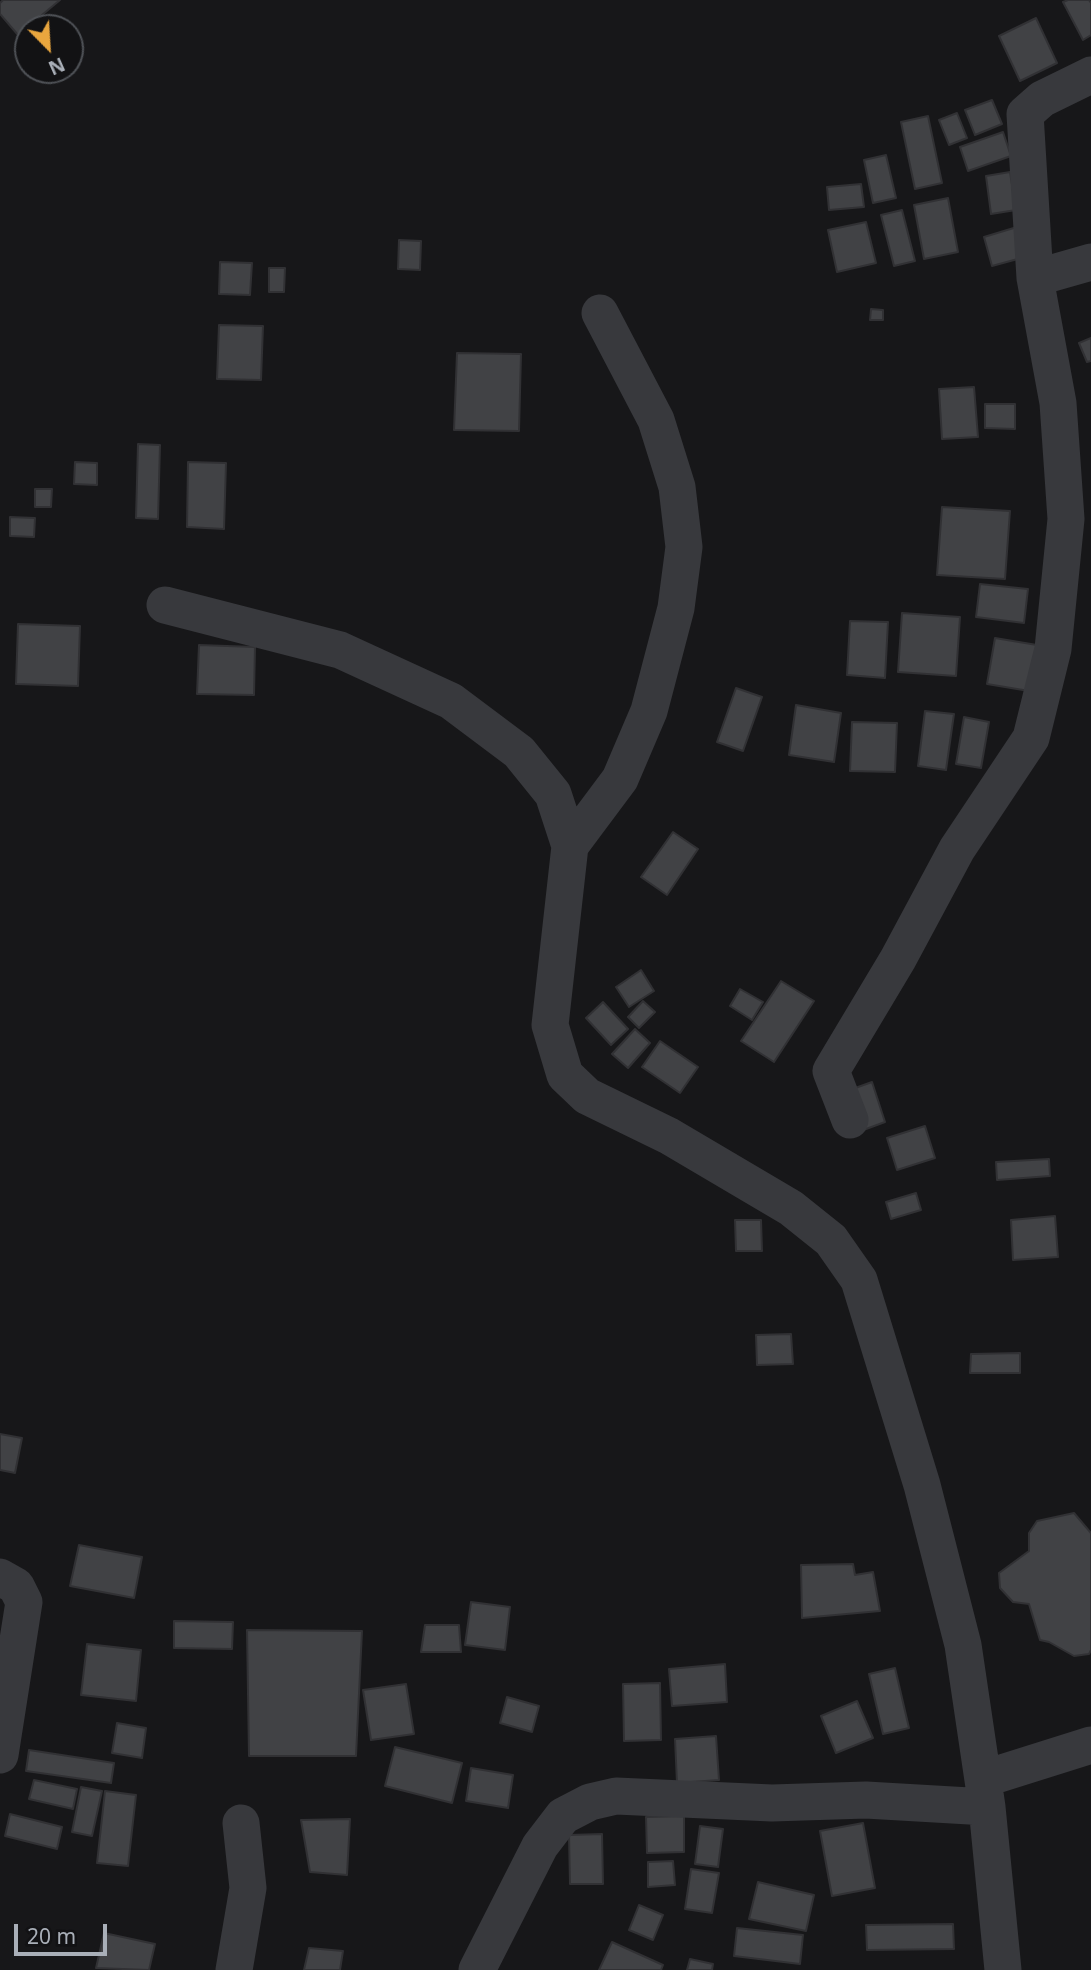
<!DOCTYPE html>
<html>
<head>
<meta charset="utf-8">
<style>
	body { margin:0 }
	#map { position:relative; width:1091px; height:1970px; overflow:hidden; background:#171719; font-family:"Noto Sans",sans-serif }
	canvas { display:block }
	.north { position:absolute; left:14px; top:14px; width:70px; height:70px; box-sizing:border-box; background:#121214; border:2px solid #4e5156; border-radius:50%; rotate:156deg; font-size:19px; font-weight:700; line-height:28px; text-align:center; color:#a9afb8 }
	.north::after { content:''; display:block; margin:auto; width:24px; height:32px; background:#e9a63e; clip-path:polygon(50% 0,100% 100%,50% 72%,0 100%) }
	.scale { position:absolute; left:14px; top:1924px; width:93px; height:32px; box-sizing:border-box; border:4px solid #a9afb8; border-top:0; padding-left:9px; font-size:21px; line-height:24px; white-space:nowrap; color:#a9afb8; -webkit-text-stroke:5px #121214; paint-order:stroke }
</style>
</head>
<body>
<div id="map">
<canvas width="1091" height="1970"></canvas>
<div class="north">N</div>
<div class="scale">20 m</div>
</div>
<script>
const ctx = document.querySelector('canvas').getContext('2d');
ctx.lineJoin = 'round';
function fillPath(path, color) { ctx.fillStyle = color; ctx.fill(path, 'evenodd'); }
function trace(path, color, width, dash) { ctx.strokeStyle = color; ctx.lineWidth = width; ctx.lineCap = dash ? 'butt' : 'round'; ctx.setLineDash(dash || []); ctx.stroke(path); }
const building = new Path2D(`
	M3 0H60L18 35 0 14V3Z
	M1068 0H1089L1091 3V35L1083 40 1063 2Z
	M1036 18 1057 63 1020 81 999 36Z
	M992 100 1002 124 975 135 965 110Z
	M957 113 967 138 949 145 939 120Z
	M928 116 942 183 915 189 901 122Z
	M1003 132 1011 156 968 171 960 147Z
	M886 155 896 198 873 203 864 160Z
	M1010 172 1016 210 991 214 986 176Z
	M861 184 864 207 829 210 827 187Z
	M948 198 958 252 924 259 914 205Z
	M902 210 915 261 894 266 881 215Z
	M866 222 876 263 837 272 828 230Z
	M1017 227 1025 257 992 266 984 237Z
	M399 240 421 241 420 270 398 269Z
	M220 262 252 263 250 295 219 294Z
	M269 268H285L284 292H269Z
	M871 309 883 310V320H870Z
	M219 325 263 326 261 380 217 379Z
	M1091 338V361L1087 362 1079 343Z
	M457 353 521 354 519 431 454 430Z
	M974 387 978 437 942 439 939 389Z
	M985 404H1015V429L985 428Z
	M138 444 160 445 158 519 136 518Z
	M75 462 97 463V485L74 484Z
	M188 462 226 463 224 529 187 527Z
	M35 489H52L51 507H35Z
	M942 507 1010 511 1005 579 937 575Z
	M10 517 35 518 34 537 10 536Z
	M980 584 1028 589 1024 623 976 617Z
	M902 613 960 617 956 676 898 672Z
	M850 621 888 622 885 678 847 675Z
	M18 624 80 626 78 686 16 684Z
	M995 638 1037 645 1029 691 987 684Z
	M199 645 255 647 254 695 197 694Z
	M736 688 762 697 743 751 717 742Z
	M796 705 841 713 834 762 789 755Z
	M925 711 954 714 946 770 918 766Z
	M964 717 989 722 981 768 956 764Z
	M852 722 897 723 895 772 850 771Z
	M673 832 698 849 667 895 641 877Z
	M641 970 654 991 629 1007 616 987Z
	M781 981 814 1001 774 1062 741 1041Z
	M740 989 763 1002 752 1020 730 1006Z
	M643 1001 655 1012 639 1028 628 1017Z
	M603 1002 628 1029 611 1045 586 1018Z
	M635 1029 650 1043 628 1068 612 1054Z
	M660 1041 698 1067 680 1093 642 1067Z
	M872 1082 885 1122 858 1132 844 1092Z
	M925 1126 935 1158 897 1170 887 1138Z
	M1049 1159 1050 1176 997 1180 996 1162Z
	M916 1193 921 1210 891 1219 886 1202Z
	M1055 1216 1058 1257 1013 1260 1011 1220Z
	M735 1220H761L762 1251H736Z
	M791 1334 793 1364 757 1365 756 1335Z
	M1020 1353V1373H970L971 1354Z
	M0 1434 22 1438 15 1473 0 1470Z
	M1074 1513 1091 1533V1650L1089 1654 1074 1656 1049 1642 1040 1640 1029 1604 1013 1602 1000 1588 999 1573 1029 1551V1533L1037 1521Z
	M79 1545 142 1557 134 1598 70 1586Z
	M853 1564 855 1575 873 1572 880 1611 802 1618 801 1565Z
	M471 1602 510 1607 505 1650 465 1645Z
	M174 1621 233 1622 232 1649 174 1648Z
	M425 1625H459L461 1652H421Z
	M247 1630 362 1631 356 1756H249Z
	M87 1644 141 1650 136 1701 81 1695Z
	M725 1664 727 1702 672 1706 669 1669Z
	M895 1668 909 1728 883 1734 869 1674Z
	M660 1683 661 1740 624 1741 623 1684Z
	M406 1684 414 1734 371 1740 363 1690Z
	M507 1697 539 1706 532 1732 500 1723Z
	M857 1701 873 1738 836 1753 821 1716Z
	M117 1723 146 1728 142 1758 112 1753Z
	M716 1736 719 1780 677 1783 675 1739Z
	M395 1747 462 1763 452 1803 385 1786Z
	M29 1750 114 1763 111 1783 26 1771Z
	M471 1768 513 1775 508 1808 466 1801Z
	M34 1780 77 1789 73 1809 29 1799Z
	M81 1787 102 1791 92 1836 72 1832Z
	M105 1791 136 1795 128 1866 97 1863Z
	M10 1814 62 1827 57 1849 5 1836Z
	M684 1816V1852L647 1853 646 1817Z
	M350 1819 347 1875 310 1872 301 1820Z
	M863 1823 875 1888 832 1896 820 1831Z
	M700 1826 723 1829 718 1867 695 1864Z
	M602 1834 603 1884H570L569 1835Z
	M673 1861 675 1885 648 1887V1862Z
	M691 1869 719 1873 712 1913 685 1909Z
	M758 1882 814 1895 806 1931 749 1919Z
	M639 1905 663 1915 653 1940 629 1930Z
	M953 1924 954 1949 867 1950 866 1925Z
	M737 1928 803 1935 800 1964 734 1956Z
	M104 1933 155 1944 149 1970 96 1968Z
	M612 1942 663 1965 661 1970H599Z
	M309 1948 343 1951 340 1970H304Z
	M690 1959 713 1964 712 1970H687Z`);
const minor = new Path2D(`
	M1035 278 1091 262
	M165 605 340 650 451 701 519 752 553 794 570 846 550 1025 565 1075 587 1096 669 1136 791 1208 831 1240 859 1280 922 1485 963 1645 987 1807 1003 1970
	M570 846 620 779 649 711 676 608 684 547 677 487 656 420 600 313
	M850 1120 831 1071 898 959 957 849 1031 738 1053 649 1066 519 1058 403 1035 278 1025 114 1042 99 1091 75
	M0 1577 16 1586 24 1602 0 1755
	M983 1779 1091 1745
	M234 1970 248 1888 241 1823
	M477 1970 540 1846 563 1816 590 1802 616 1796 772 1803 866 1800 987 1807`);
fillPath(building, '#414245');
trace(building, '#313134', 2);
trace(minor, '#38393d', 37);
</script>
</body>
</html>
